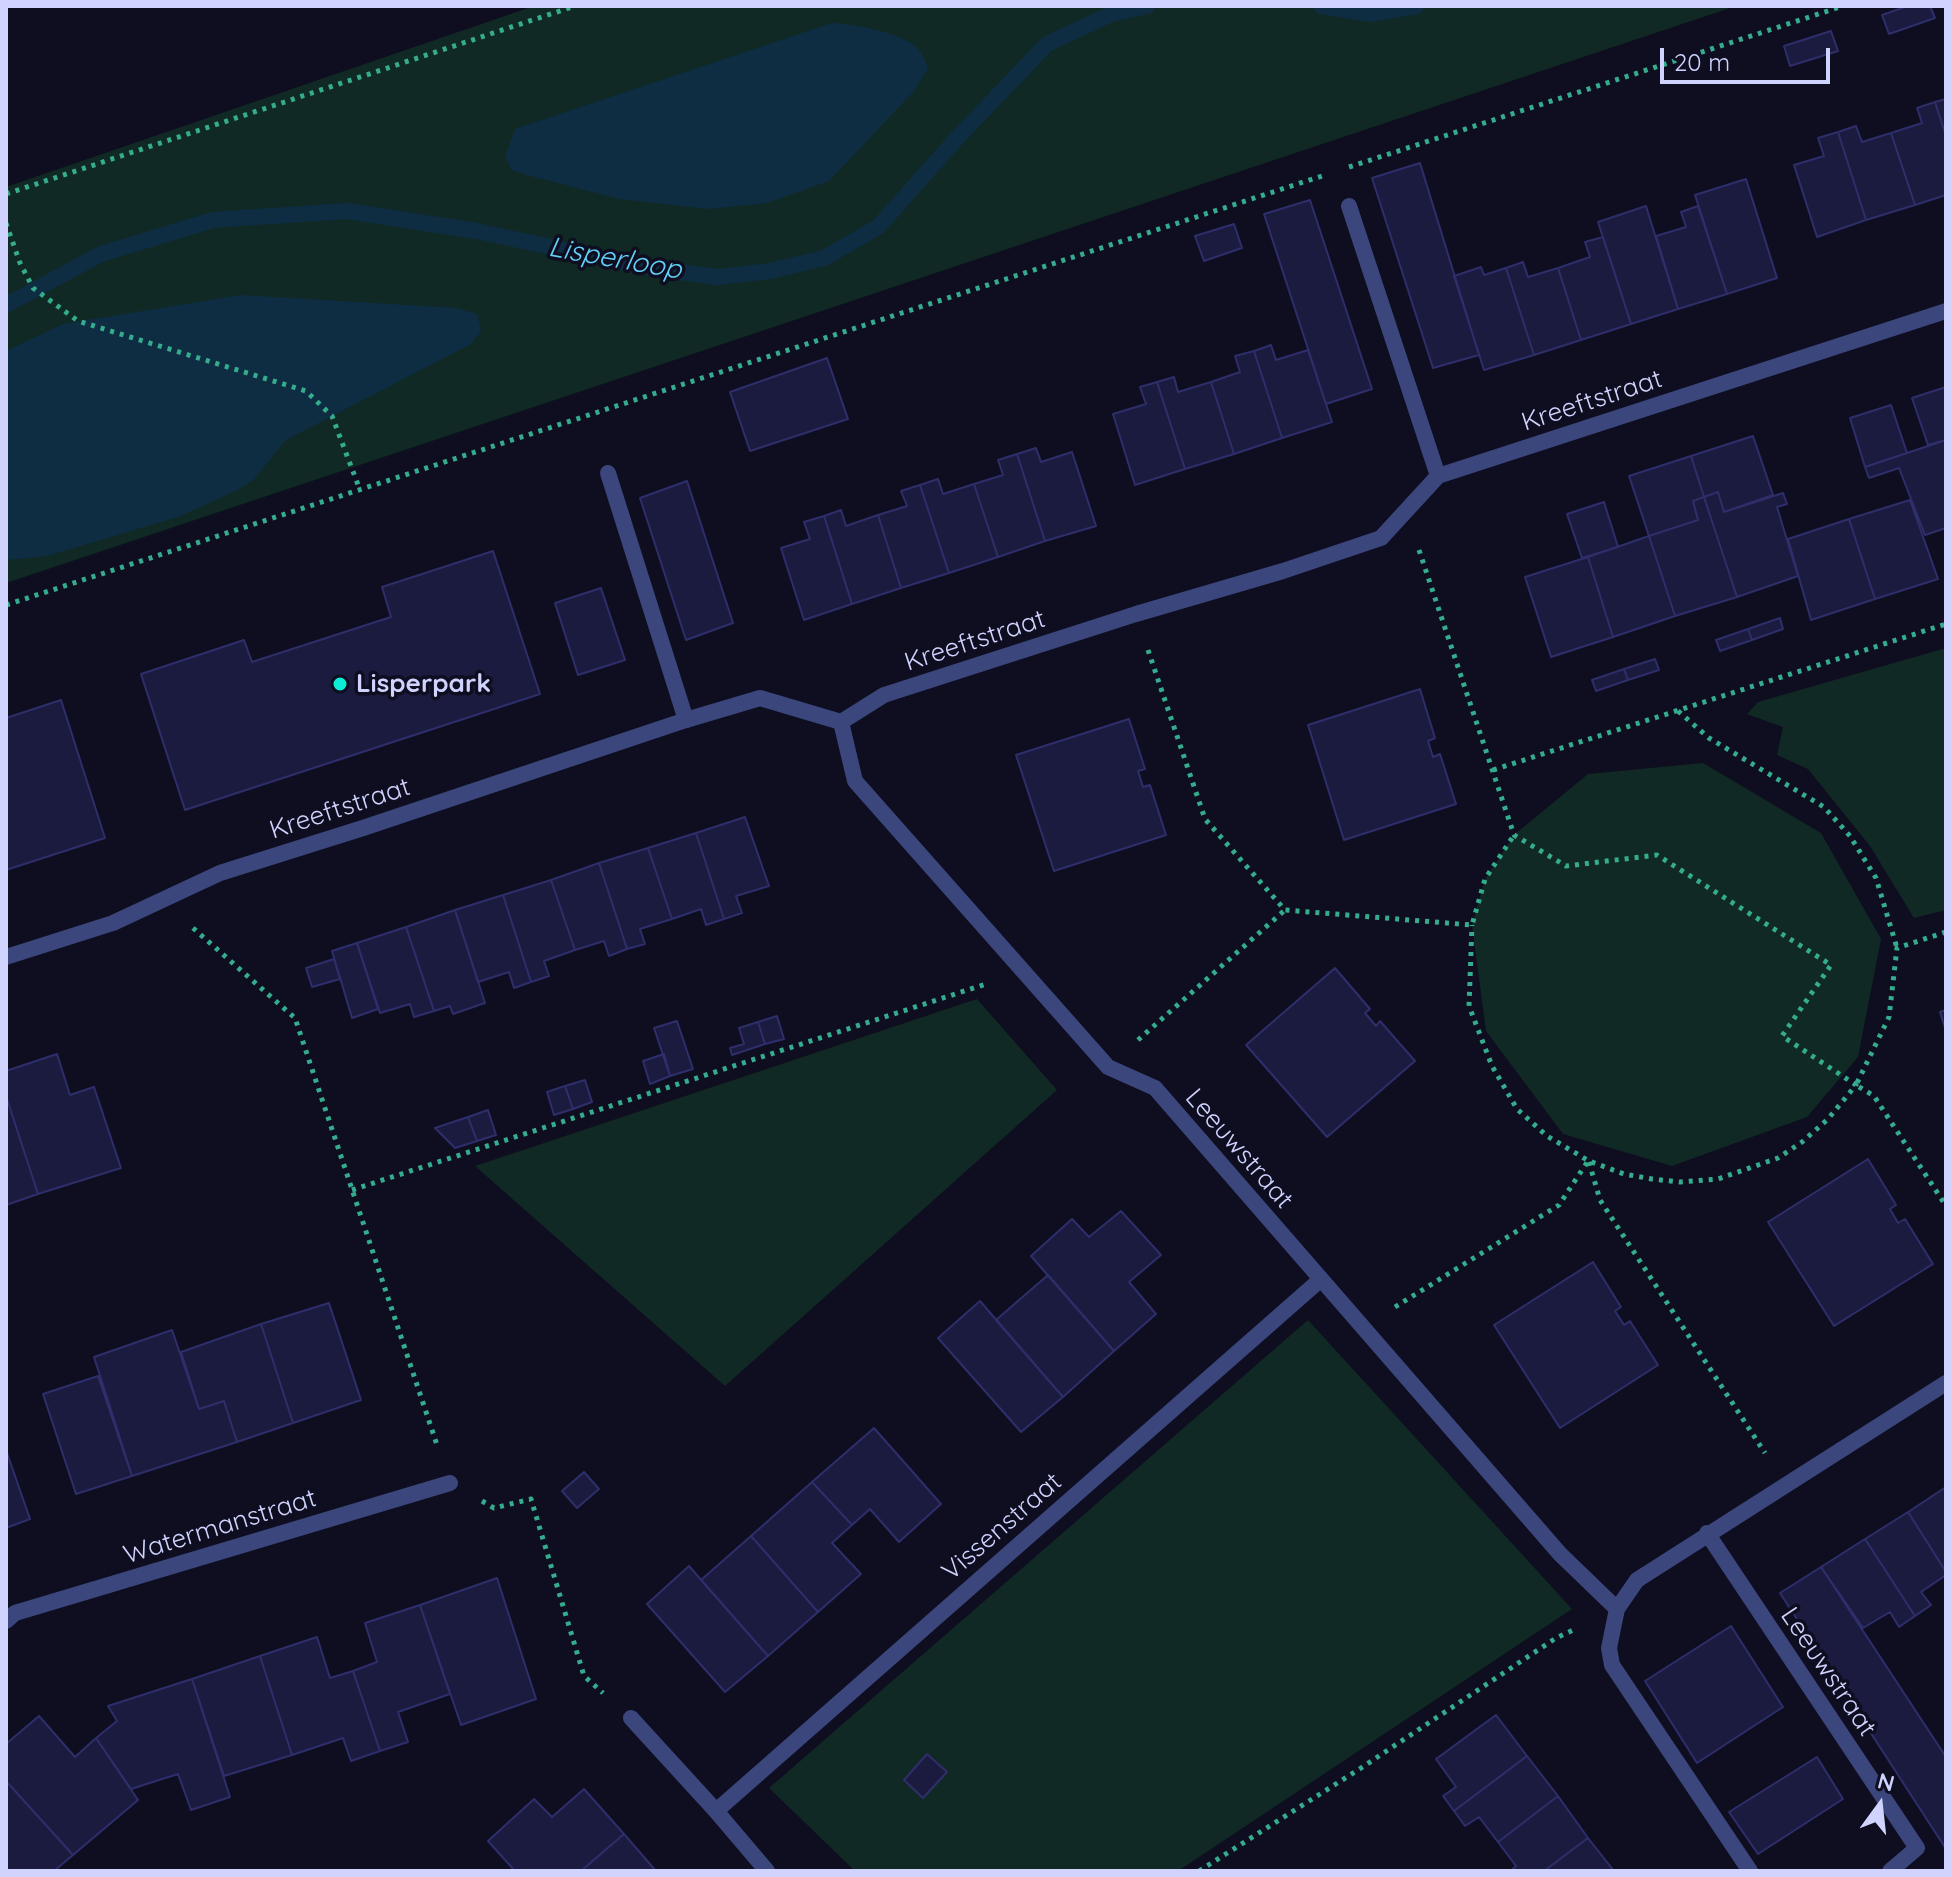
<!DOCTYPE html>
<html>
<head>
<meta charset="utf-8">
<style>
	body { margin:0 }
	#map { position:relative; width:1952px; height:1877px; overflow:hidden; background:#0e0e20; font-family:Quicksand,sans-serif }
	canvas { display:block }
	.frame { position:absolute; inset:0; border:8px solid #cfd3fd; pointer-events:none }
	.north { position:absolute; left:1840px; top:1765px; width:80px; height:80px; -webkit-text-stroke:6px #0e0e20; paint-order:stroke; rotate:15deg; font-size:22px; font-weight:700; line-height:32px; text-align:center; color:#cfd3fd }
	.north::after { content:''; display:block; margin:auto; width:28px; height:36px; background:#cfd3fd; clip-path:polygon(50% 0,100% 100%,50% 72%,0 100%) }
	.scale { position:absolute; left:1660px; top:48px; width:170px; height:36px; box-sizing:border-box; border:4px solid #cfd3fd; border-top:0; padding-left:10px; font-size:24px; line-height:28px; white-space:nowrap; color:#cfd3fd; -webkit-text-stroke:6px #0e0e20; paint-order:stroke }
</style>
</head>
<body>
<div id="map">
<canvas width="1952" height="1877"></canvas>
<div class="frame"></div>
<div class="north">N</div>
<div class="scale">20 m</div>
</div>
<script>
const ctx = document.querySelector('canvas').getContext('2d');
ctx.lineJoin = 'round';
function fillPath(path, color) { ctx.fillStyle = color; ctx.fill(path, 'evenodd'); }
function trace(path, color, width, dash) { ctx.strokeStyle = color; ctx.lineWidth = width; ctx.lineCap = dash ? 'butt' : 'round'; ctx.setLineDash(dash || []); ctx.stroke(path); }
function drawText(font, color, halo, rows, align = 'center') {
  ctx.font = font + ' Quicksand,sans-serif'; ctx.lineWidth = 7; ctx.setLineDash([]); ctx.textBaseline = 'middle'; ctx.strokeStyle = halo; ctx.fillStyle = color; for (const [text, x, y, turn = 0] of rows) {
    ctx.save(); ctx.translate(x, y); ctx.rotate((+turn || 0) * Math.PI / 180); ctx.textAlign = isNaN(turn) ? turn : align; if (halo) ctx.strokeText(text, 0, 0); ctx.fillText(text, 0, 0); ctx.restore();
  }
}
const green = new Path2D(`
	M534 6H1736L6 583V187Z
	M1946 648V910L1914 918 1870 846 1808 769 1777 755 1783 727 1747 714 1758 702Z
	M1703 763 1821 833 1881 939 1858 1057 1807 1117 1672 1166 1563 1134 1486 1031 1472 925 1485 879 1514 835 1588 774Z
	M977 999 1057 1090 725 1386 475 1166Z
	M1308 1320 1572 1609 1178 1871H855L769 1788Z`);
const water = new Path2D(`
	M832 23C853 24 906 33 919 50 923 55 926 62 928 68L914 91 829 181 767 203 708 209 620 199 530 176 512 170 505 157 515 129Z
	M240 295 456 308 477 314 481 331 471 344 286 440 254 479 238 490 178 517 47 556 6 560V351L63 324Z`);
const stream = new Path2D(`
	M1321 6 1371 14 1416 6
	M6 305 101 254 213 220 347 211 476 231 650 268 717 277 770 271 824 258 878 227 958 137 1047 44 1111 14 1147 6`);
const building = new Path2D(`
	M1908 6H1930L1935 18 1889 34 1882 15Z
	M1831 31 1838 51 1790 66 1784 46Z
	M1946 99V136L1935 102Z
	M1935 102 1946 136V195L1915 205 1891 133 1922 123 1917 108Z
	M1856 126 1862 142 1891 133 1915 205 1866 220 1838 132Z
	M1838 132 1866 220 1817 237 1794 165 1824 156 1818 138Z
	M1420 163 1479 355 1433 368 1372 178Z
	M1746 179 1777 278 1727 294 1695 195Z
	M1310 200 1372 389 1326 404 1264 214Z
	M1646 206 1678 309 1631 324 1598 222Z
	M1698 206 1727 294 1678 309 1656 236 1686 227 1681 212Z
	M1234 224 1242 248 1204 261 1195 236Z
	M1603 237 1631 324 1581 340 1558 268 1590 257 1585 242Z
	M1523 262 1528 277 1558 268 1581 340 1534 355 1506 268Z
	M1481 267 1484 275 1506 268 1534 355 1484 370 1454 276Z
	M1271 345 1276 360 1308 350 1332 422 1282 438 1254 351Z
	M1254 351 1282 438 1234 454 1211 382 1240 372 1235 356Z
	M827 358 848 419 750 451 730 392Z
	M1174 377 1178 392 1211 382 1234 454 1185 469 1157 382Z
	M1157 382 1185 469 1135 485 1113 414 1146 404 1140 387Z
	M1946 387V440L1928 445 1912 398Z
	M1891 405 1907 453 1865 467 1850 418Z
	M1753 436 1773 495 1724 512 1718 492 1704 497 1691 456Z
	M1946 440V528L1925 535 1899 468 1869 478 1865 467Z
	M1036 448 1041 462 1072 452 1096 526 1045 541 1017 454Z
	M1017 454 1045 541 998 557 974 484 1003 475 998 460Z
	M1691 456 1704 497 1693 501 1698 520 1649 536 1629 476Z
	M938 479 943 494 974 484 998 557 949 573 920 485Z
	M687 481 733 623 686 640 640 498Z
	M920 485 949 573 901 588 878 515 907 506 901 491Z
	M1718 492 1724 512 1783 493 1787 504 1777 507 1798 576 1737 597 1704 497Z
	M1704 497 1737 597 1675 616 1649 536 1698 520 1693 501Z
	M1910 500 1938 579 1875 599 1849 519Z
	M1604 502 1618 547 1582 558 1567 514Z
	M841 510 846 526 878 515 901 588 852 604 824 516Z
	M824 516 852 604 804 620 781 548 810 539 804 522Z
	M1849 519 1875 599 1811 620 1788 539Z
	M1649 536 1675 616 1613 637 1588 557Z
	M493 551 540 694 185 810 141 674 244 640 252 662 391 617 382 587Z
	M1588 557 1613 637 1551 657 1525 577Z
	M601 588 625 660 578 675 555 603Z
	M1780 618 1783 629 1752 640 1748 629Z
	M1748 629 1752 640 1720 651 1716 640Z
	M1655 659 1659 670 1628 680 1624 669Z
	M1624 669 1628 680 1596 691 1592 680Z
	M1420 689 1435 738 1428 741 1433 757 1440 754 1456 804 1344 840 1308 725Z
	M61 700 105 838 6 870V718Z
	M1129 719 1145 769 1138 771 1143 787 1150 785 1166 835 1054 871 1016 755Z
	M745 817 769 886 736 896 742 913 724 919 696 833Z
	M696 833 724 919 706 925 701 909 672 919 648 848Z
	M648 848 672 919 640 929 645 944 627 949 599 863Z
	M599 863 627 949 609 956 604 941 575 950 551 880Z
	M551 880 575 950 544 961 549 976 531 982 503 895Z
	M503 895 531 982 514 988 509 972 478 982 455 910Z
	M455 910 485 1003 453 1014 450 1006 434 1011 406 927Z
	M406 927 434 1011 414 1017 410 1004 380 1013 357 943Z
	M357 943 378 1009 352 1018 332 951Z
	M334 959 340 979 312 987 306 968Z
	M1335 968 1370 1009 1365 1013 1376 1026 1380 1021 1415 1061 1327 1137 1246 1045Z
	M1946 1010V1031L1940 1012Z
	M777 1016 784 1039 765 1044 758 1022Z
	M677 1021 693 1069 670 1076 654 1028Z
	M758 1022 765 1044 732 1055 730 1048 744 1044 739 1028Z
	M57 1054 70 1095 94 1087 121 1168 38 1194 6 1096V1071Z
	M664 1054 670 1076 650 1084 643 1061Z
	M585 1080 592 1102 573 1109 565 1086Z
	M565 1086 573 1109 554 1115 547 1092Z
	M6 1096 38 1194 6 1205Z
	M488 1110 496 1135 477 1141 468 1117Z
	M468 1117 477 1141 455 1148 435 1128Z
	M1868 1159 1896 1205 1890 1209 1898 1223 1905 1219 1933 1264 1834 1326 1768 1222Z
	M1121 1211 1161 1255 1129 1282 1156 1314 1114 1351 1031 1256 1072 1219 1089 1237Z
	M1593 1262 1621 1307 1615 1311 1624 1325 1630 1321 1658 1365 1560 1428 1494 1325Z
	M1048 1275 1114 1351 1063 1397 996 1320Z
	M980 1301 1063 1397 1021 1432 938 1338Z
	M329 1303 361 1400 293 1423 261 1324Z
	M261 1324 293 1423 237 1442 224 1401 199 1409 181 1352Z
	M172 1330 199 1409 224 1401 237 1442 132 1476 94 1357Z
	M98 1376 132 1476 76 1494 43 1394Z
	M874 1428 941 1504 899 1542 870 1509 852 1525 812 1482Z
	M6 1450 30 1519 6 1528Z
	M584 1472 599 1489 577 1508 562 1491Z
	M812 1482 852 1525 832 1543 861 1574 818 1612 751 1536Z
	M1946 1487V1572L1908 1512Z
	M1908 1512 1946 1572V1575L1921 1592 1931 1605 1915 1616 1865 1539Z
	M751 1536 818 1612 768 1656 701 1580Z
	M1865 1539 1915 1616 1899 1627 1890 1612 1863 1628 1821 1567Z
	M689 1566 768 1656 725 1692 647 1604Z
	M1821 1567 1946 1757V1849L1780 1593Z
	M497 1578 536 1699 461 1725 420 1605Z
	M420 1605 450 1694 398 1712 408 1742 380 1751 353 1671 377 1662 365 1623Z
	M1731 1626 1783 1707 1697 1763 1645 1681Z
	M317 1637 330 1678 353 1671 380 1751 351 1761 343 1738 292 1755 260 1656Z
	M260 1656 292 1755 224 1776 192 1679Z
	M192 1679 230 1797 191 1810 178 1774 131 1789 96 1738 117 1721 108 1706Z
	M1496 1715 1527 1756 1454 1811 1443 1796 1456 1787 1436 1759Z
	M39 1716 75 1757 96 1738 138 1800 73 1855 6 1781V1744Z
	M927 1754 947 1772 923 1798 904 1780Z
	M1527 1756 1558 1796 1498 1842 1479 1817 1465 1826 1454 1811Z
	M1817 1757 1843 1799 1758 1854 1729 1812Z
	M6 1781 73 1855 54 1871H6Z
	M584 1789 624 1834 581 1871H515L488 1841 534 1799 552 1817Z
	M1558 1796 1588 1838 1544 1871H1511L1516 1866 1498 1842Z
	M624 1834 656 1871H581Z
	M1588 1838 1614 1871H1544Z`);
const path = new Path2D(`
	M1349 167 1843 6
	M6 194 575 6
	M6 223 20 263 33 288 78 321 306 391 332 416 360 490
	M1419 550 1514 835 1566 866 1657 855 1831 965 1782 1036 1856 1085 1828 1119 1802 1142 1778 1158 1718 1179 1680 1182 1652 1179 1624 1174 1589 1161 1547 1136 1517 1109 1492 1066 1469 1006 1472 925
	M6 605 1325 175
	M1148 650 1205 819 1285 910 1472 925 1485 879 1514 835
	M1678 711 1709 738 1824 807 1850 836 1876 878 1897 948
	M1493 770 1946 624
	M193 928 295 1018 438 1448
	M1946 932 1897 948 1889 1017 1856 1085 1874 1096 1946 1206
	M1138 1040 1285 910
	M1589 1162 1600 1200 1765 1453
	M352 1190 986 984
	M1395 1307 1559 1205 1588 1161
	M482 1501 494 1508 531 1499 584 1676 603 1693
	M1199 1871 1361 1768 1556 1638 1573 1630`);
const service = new Path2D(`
	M1349 206 1438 476
	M608 473 686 720`);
const minor = new Path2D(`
	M841 722 855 781 1108 1067 1155 1088 1560 1554 1617 1609 1637 1580 1946 1383
	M6 957 113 923 220 873 363 828 686 720 760 698 841 722 884 695 1136 614 1283 571 1381 538 1438 476 1946 311
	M1707 1533 1917 1848 1890 1871
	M1617 1609 1609 1648 1612 1665 1750 1871
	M6 1621 15 1613 450 1483
	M631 1718 716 1811 1320 1280
	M716 1811 767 1871`);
const markers = [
	[340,684,8,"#0cecd6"]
];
const streetNames = [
	["Kreeftstraat",1592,401,-18],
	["Kreeftstraat",975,641,-18],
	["Kreeftstraat",340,809,-18],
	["Leeuwstraat",1239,1149,49],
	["Watermanstraat",220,1527,-17],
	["Vissenstraat",1002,1527,-41],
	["Leeuwstraat",1828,1672,56]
];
const poiNames = [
	["Lisperpark",356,684]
];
const waterNames = [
	["Lisperloop",615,259,10]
];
fillPath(green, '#112924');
fillPath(water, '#0e2d43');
trace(stream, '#0e2d43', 16);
fillPath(building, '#1b1b40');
trace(building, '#2e2e6b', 2);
trace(path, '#34ac8d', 5, [4, 6]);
trace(service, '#3b467c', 16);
trace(minor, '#3b467c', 16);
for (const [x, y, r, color] of markers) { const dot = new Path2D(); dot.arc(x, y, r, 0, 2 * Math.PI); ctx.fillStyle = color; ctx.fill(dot); trace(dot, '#0e0e20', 3); }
drawText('26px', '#cfd3fd', '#0e0e20', streetNames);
drawText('bold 26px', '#cfd3fd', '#0e0e20', poiNames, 'left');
drawText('italic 28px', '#62d0f7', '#0e0e20', waterNames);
</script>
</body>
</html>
